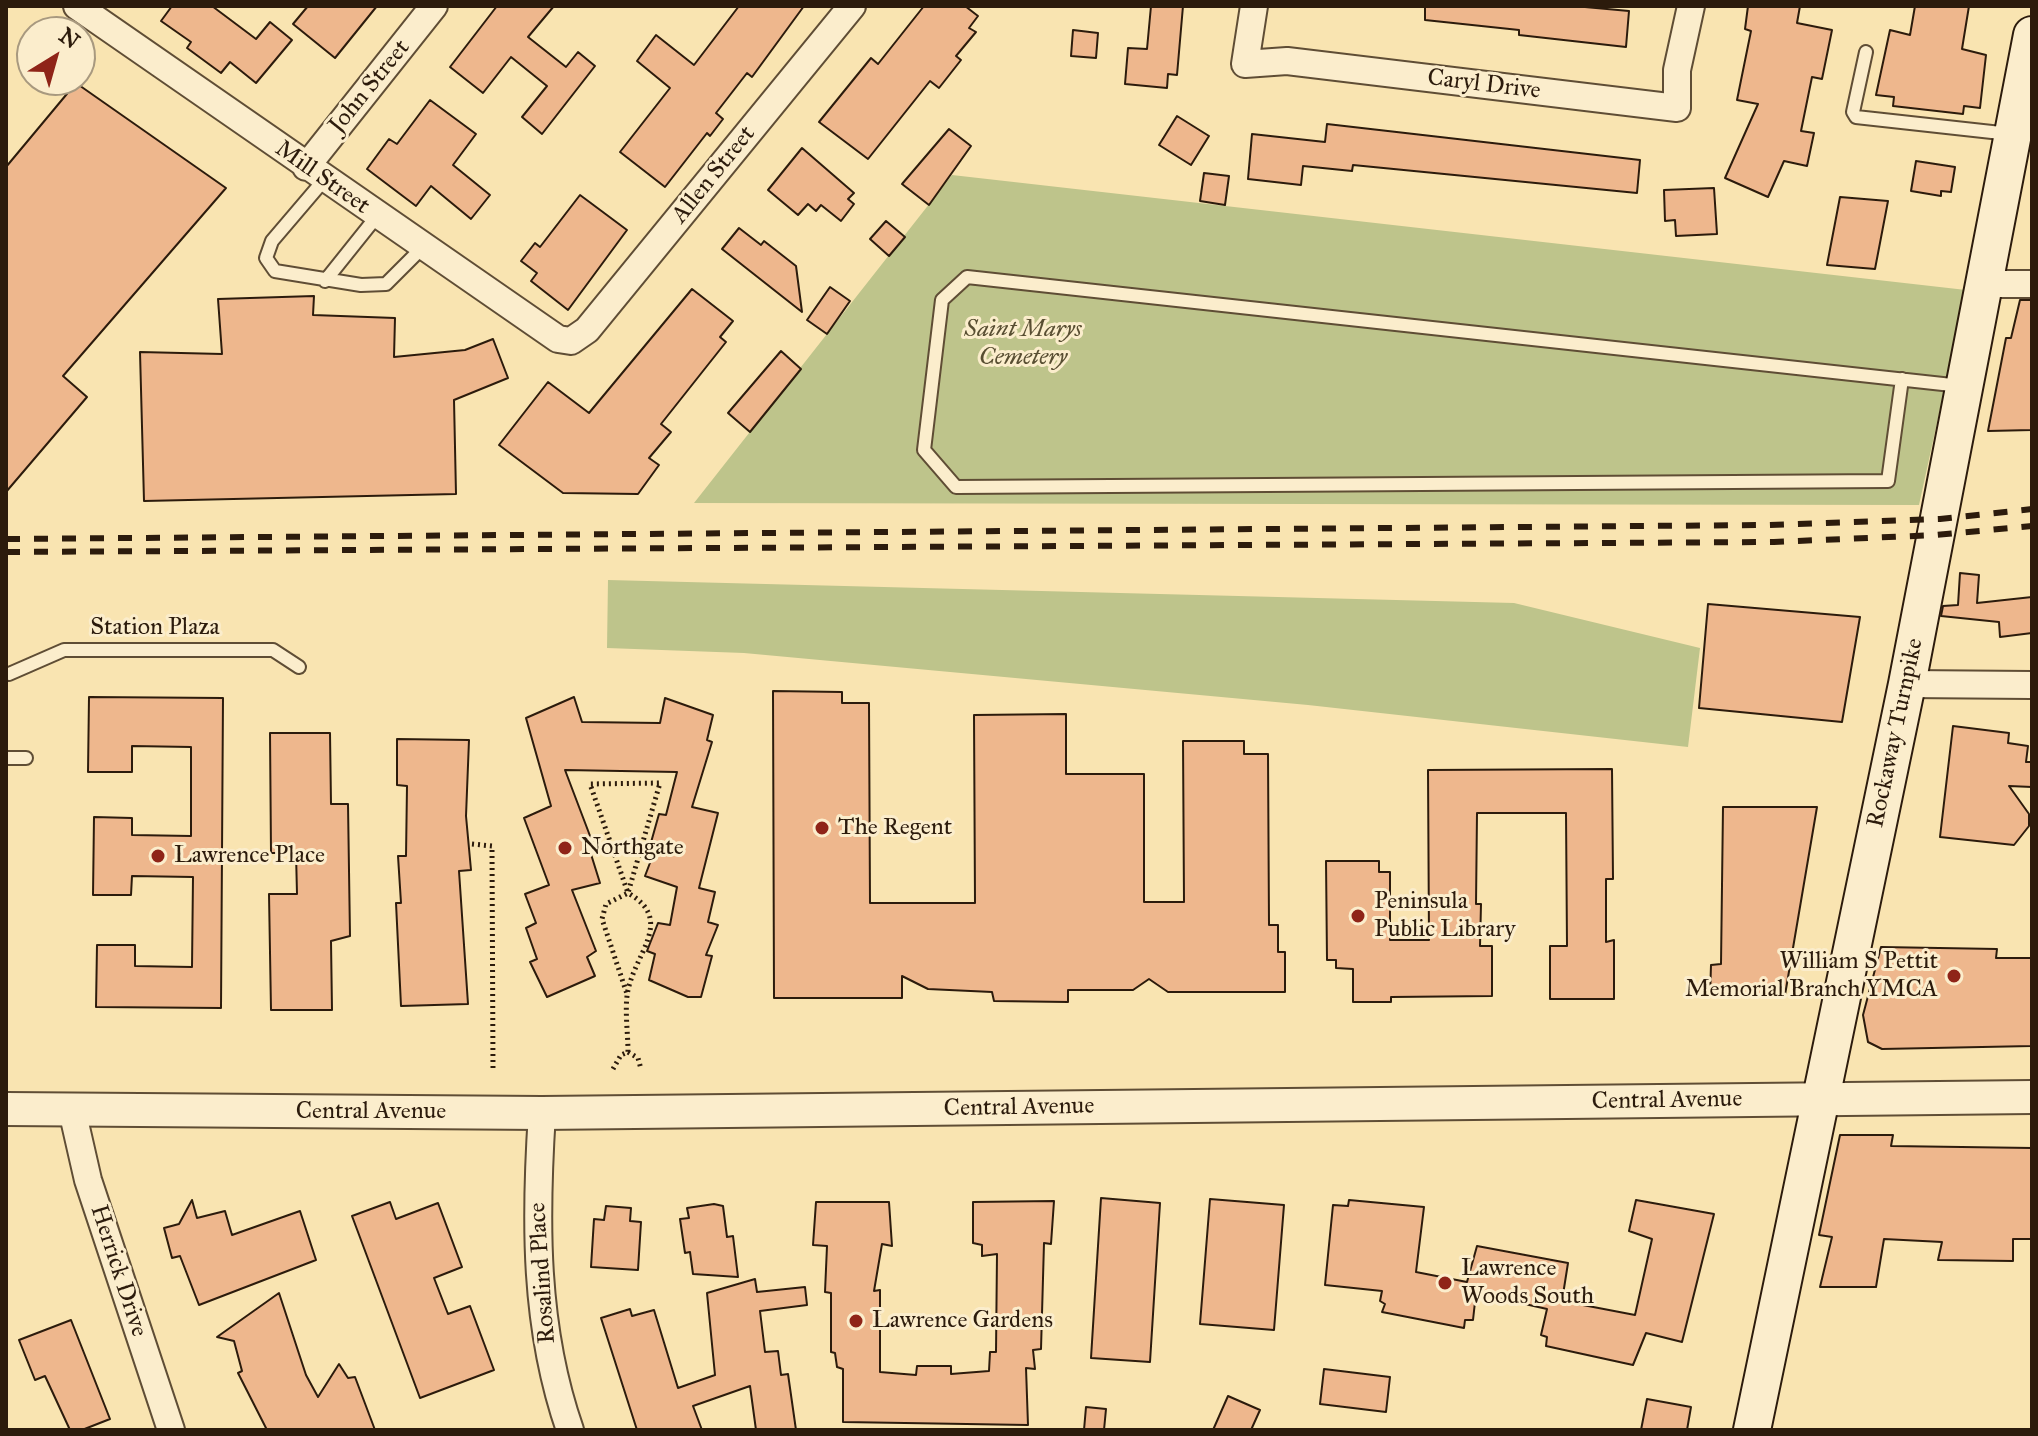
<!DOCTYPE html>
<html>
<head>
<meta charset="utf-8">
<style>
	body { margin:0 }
	#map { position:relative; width:2038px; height:1436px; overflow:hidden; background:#f9e4b1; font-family:"IM FELL Great Primer",serif }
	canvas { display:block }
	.frame { position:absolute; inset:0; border:8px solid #2c1b0c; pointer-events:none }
	.north { position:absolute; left:16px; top:16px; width:80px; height:80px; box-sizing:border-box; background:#fbedcc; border:2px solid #a8997f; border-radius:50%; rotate:37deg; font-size:22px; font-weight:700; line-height:32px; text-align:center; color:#2c1b0c }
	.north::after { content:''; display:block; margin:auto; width:28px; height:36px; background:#8f2418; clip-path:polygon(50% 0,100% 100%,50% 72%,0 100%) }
</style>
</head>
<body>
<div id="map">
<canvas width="2038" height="1436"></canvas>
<div class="frame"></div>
<div class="north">N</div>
</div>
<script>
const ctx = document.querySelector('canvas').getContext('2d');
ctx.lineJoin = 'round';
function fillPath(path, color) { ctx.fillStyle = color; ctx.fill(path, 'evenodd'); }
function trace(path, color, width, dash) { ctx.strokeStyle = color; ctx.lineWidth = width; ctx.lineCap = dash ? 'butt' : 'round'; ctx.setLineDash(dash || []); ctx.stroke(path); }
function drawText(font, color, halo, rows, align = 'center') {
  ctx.font = font + ' "IM FELL Great Primer",serif'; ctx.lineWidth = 6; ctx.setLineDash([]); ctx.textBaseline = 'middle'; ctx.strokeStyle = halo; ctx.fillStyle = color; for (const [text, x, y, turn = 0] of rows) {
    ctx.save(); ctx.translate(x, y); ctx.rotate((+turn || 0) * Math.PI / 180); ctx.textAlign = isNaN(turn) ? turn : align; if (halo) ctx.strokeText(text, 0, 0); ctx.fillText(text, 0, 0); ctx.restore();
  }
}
const green = new Path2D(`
	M952 175 1966 290 1919 505 694 503Z
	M608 580 1514 603 1700 648 1688 747 1308 705 744 653 607 648Z`);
const building = new Path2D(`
	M172 6H212L256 39 270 22 292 40 256 83 230 62 221 73 187 48 191 42 161 21Z
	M308 6H377L335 58 293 24Z
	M497 6H554L528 37 566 67 578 52 595 66 542 134 522 117 547 86 511 57 483 93 450 67Z
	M739 6H804L752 77 747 73 716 113 723 119 710 136 707 133 665 187 620 152 670 88 637 61 656 35 694 65Z
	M924 6H965L978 16 969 28 976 32 956 56 961 60 939 88 930 81 868 159 819 122 871 58 878 64Z
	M1151 6H1183L1177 75 1168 74 1167 88 1125 84 1128 48 1147 49Z
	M1425 6H1574L1629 11 1626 47 1519 35V30L1425 20Z
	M1748 6H1800L1797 23 1832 30 1822 79 1812 77 1801 131 1814 133 1807 166 1784 161 1768 197 1725 178 1758 104 1737 100 1751 31 1745 29Z
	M1915 6H1969L1962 49 1986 55 1980 108 1964 106 1963 114 1893 106 1894 97 1876 95 1890 30 1910 35Z
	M1073 30 1098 33 1096 58 1071 56Z
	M76 83 226 188 63 376 87 397 6 492V167Z
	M430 100 476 134 453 165 490 195 471 219 431 186 416 206 367 169 389 139 397 144Z
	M1177 116 1209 136 1191 165 1159 145Z
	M1327 124 1640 160 1637 193 1353 165 1352 171 1303 166 1301 185 1248 179 1252 134 1325 142Z
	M949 129 971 146 929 205 902 184Z
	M802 148 854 193 848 199 854 204 841 221 821 205 816 211 808 204 798 215 768 190Z
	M1916 161 1955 167 1951 192 1941 191V196L1911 191Z
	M1204 173 1229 176 1225 205 1200 201Z
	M1714 188 1717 234 1676 236 1675 220 1665 221 1664 190Z
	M580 195 627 230 568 310 531 281 537 273 521 261 535 243 540 247Z
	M1840 197 1888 201 1875 269 1827 265Z
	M886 221 905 237 889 256 870 239Z
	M739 228 761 245 764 241 796 266 802 312 722 249Z
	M830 287 850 301 827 334 807 320Z
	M692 289 733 321 720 337 726 342 661 424 671 432 649 458 659 465 638 494 563 493 499 445 548 382 589 413Z
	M314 296 313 315 395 318 394 357 465 350 493 339 508 378 454 400 456 494 144 501 140 352 222 354 218 299Z
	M2020 300H2032V430L1988 431 2006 338H2011Z
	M781 351 801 369 750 432 728 413Z
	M1960 573 1979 575 1977 603 2032 597V633L2000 637 1999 622 1941 616 1943 606 1958 605Z
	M1708 604 1860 617 1842 722 1699 708Z
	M773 691 842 692V703H869L870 903H975L974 715 1066 714V774H1144V902H1184L1183 741H1244V754H1268L1269 925H1278V952H1285V992H1168L1149 979 1133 990H1068V1002L994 1001 992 992 928 989 902 976V998H774Z
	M89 697 223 698 221 1008 96 1007 97 945H135V966L192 967 193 877 132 876 131 895H93L94 817 132 818V835L191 836V747L132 746V772H88Z
	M574 697 582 722 660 723 665 698 713 715 707 740 712 742 692 807 718 813 699 888 715 892 708 922 718 925 706 955 712 956 701 997H688L649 980 655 954 647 951 658 923 670 925 677 887 645 876 656 847 650 846 659 814 666 815 677 772 565 770 595 849 590 851 600 883 572 890 596 951 587 957 595 976 547 997 530 962 537 959 526 928 536 923 525 894 549 885 524 818 551 806 526 718Z
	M1953 726 2009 733 2008 743 2028 746 2026 762H2032V787L2009 786 2029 814V826L2014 845 1940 837Z
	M270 733H330L331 804H348L350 936 331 941 332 1010H271L269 894H297L296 853H271Z
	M397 739 469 740 466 816 471 870 459 871 468 1004 401 1006 396 903H401L398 856H406L407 786 397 785Z
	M1612 769 1613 879H1606V942L1614 940V999H1550V946H1567L1566 813H1477L1476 904H1481L1480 946H1492V996L1391 997V1002H1353V969L1336 968V960H1327L1326 861H1379V872H1390V940H1429L1428 770Z
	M1723 807H1817L1785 995 1710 997 1711 965 1721 964Z
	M1881 947 1997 949 1996 958H2032V1046L1882 1049 1868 1042 1863 1015Z
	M1840 1135H1893L1891 1146 2032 1148V1239H2013V1261L1938 1260 1942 1242 1884 1239 1876 1287H1820L1832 1237 1819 1235Z
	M1101 1198 1160 1203 1150 1362 1091 1358Z
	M1210 1199 1284 1205 1274 1330 1200 1324Z
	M192 1200 197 1218 225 1211 232 1235 300 1211 316 1260 199 1305 180 1256 172 1258 164 1228 179 1224Z
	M1349 1200 1424 1207 1416 1272 1467 1282 1477 1246 1568 1263 1562 1301 1635 1315 1652 1239 1629 1231 1636 1200 1714 1214 1682 1342 1646 1333 1633 1365 1546 1346 1547 1337 1541 1335 1547 1309 1476 1293 1473 1320H1465L1464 1328 1382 1312 1385 1304 1380 1301 1382 1291 1325 1285 1333 1205 1348 1206Z
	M1054 1201 1051 1244 1044 1243 1041 1349 1033 1350 1035 1369 1026 1368 1028 1425 843 1422V1369L837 1367 835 1353 831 1352V1293L825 1292 827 1246 813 1245 816 1202H889L892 1246 882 1244 874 1291 880 1290V1372L916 1375 917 1366H951V1374L989 1371 990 1352H996L997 1254 982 1256V1245L973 1243V1202Z
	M390 1202 396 1219 438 1203 462 1267 434 1278 448 1314 470 1306 494 1370 420 1398 352 1216Z
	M714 1204 723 1206 727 1237 733 1236 738 1277 693 1274 690 1252 685 1253 680 1219 689 1218 687 1208Z
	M606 1206 631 1208 630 1221 641 1222 638 1270 591 1267 594 1219 604 1220Z
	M755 1279 757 1292 805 1287 807 1305 760 1311 765 1352 778 1351 781 1375 788 1374 796 1430H756L750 1386 693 1406 702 1430H637L601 1318 630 1309 632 1316 654 1310 678 1388 715 1375 707 1293Z
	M279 1293 306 1375 318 1397 339 1364 348 1378 355 1377 375 1430H267L238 1373 242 1371 234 1341 217 1337Z
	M71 1320 110 1419 82 1430H70L45 1376 35 1380 19 1340Z
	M1324 1369 1390 1377 1386 1412 1320 1404Z
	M1228 1396 1260 1410 1251 1430H1213Z
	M1647 1399 1691 1407 1687 1430H1641Z
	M1086 1407 1106 1409 1104 1430H1084Z`);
const path = new Path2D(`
	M472 844 492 846 493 1070
	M628 1052 638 1058 641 1069
	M613 1069 621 1055 628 1052C628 1034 625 1014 627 996 632 955 677 921 628 893L660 783 590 784 628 893 606 904 602 919 627 994`);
const service = new Path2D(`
	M1866 52 1853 112 1856 117 2010 134
	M324 180 272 241 266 258 275 271 361 285 386 284 423 247
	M325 281 377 216
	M1902 379 1888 481 956 487 924 450 942 300 967 277 1961 386
	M9 674 64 650H273L299 667
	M6 758H26`);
const minor = new Path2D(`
	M77 6 558 339 571 341 587 330 852 6
	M1254 6 1245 64 1287 61 1677 108V70L1691 6
	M306 167 434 6
	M1984 284H2032
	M1907 684 2032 685
	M72 1110 88 1180 171 1430
	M542 1113C535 1220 534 1327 570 1430`);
const tertiary = new Path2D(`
	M6 1109 542 1113 2032 1097`);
const secondary = new Path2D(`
	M1752 1430 1907 684 2032 35`);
const rail = new Path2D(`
	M6 539 1768 525 1940 519 2032 509
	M6 552 1774 542 1936 535 2032 526`);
const markers = [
	[822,828,8,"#8f2418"],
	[565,848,8,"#8f2418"],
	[158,856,8,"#8f2418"],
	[1358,916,8,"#8f2418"],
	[1954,976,8,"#8f2418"],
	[1445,1283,8,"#8f2418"],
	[856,1321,8,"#8f2418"]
];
const streetNames = [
	["Caryl Drive",1484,85,7],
	["John Street",370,87,-51],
	["Allen Street",714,175,-51],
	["Mill Street",322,178,35],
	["Station Plaza",155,628],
	["Rockaway Turnpike",1896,733,-78],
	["Central Avenue",1667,1101,-1],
	["Central Avenue",1019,1108,-1],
	["Central Avenue",371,1112],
	["Herrick Drive",118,1271,72],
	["Rosalind Place",543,1273,-94]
];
const parkNames = [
	["Saint Marys",1023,330],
	["Cemetery",1023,358]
];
const poiNames = [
	["The Regent",838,828],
	["Northgate",581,848],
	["Lawrence Place",174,856],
	["Peninsula",1374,902],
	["Public Library",1374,930],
	["William S Pettit",1938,962,"right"],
	["Memorial Branch YMCA",1938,990,"right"],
	["Lawrence",1461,1269],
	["Woods South",1461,1297],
	["Lawrence Gardens",872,1321]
];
fillPath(green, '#bec48b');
fillPath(building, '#eeb78d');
trace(building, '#2c1b0c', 2);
trace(service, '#5f4d35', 16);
trace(minor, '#5f4d35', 30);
trace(tertiary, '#5f4d35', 36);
trace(secondary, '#2c1b0c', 40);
trace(path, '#2c1b0c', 5, [2, 4]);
trace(service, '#fbedcc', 12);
trace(minor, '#fbedcc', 26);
trace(tertiary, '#fbedcc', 32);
trace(secondary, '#fbedcc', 36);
trace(rail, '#2c1b0c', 6, [14, 14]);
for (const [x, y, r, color] of markers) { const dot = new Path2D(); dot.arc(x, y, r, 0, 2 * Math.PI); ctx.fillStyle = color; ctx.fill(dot); trace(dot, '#fbedcc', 3); }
drawText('24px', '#2c1b0c', '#fbedcc', streetNames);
drawText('italic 24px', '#584e32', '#fbedcc', parkNames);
drawText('24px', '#2c1b0c', '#fbedcc', poiNames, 'left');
</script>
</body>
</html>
